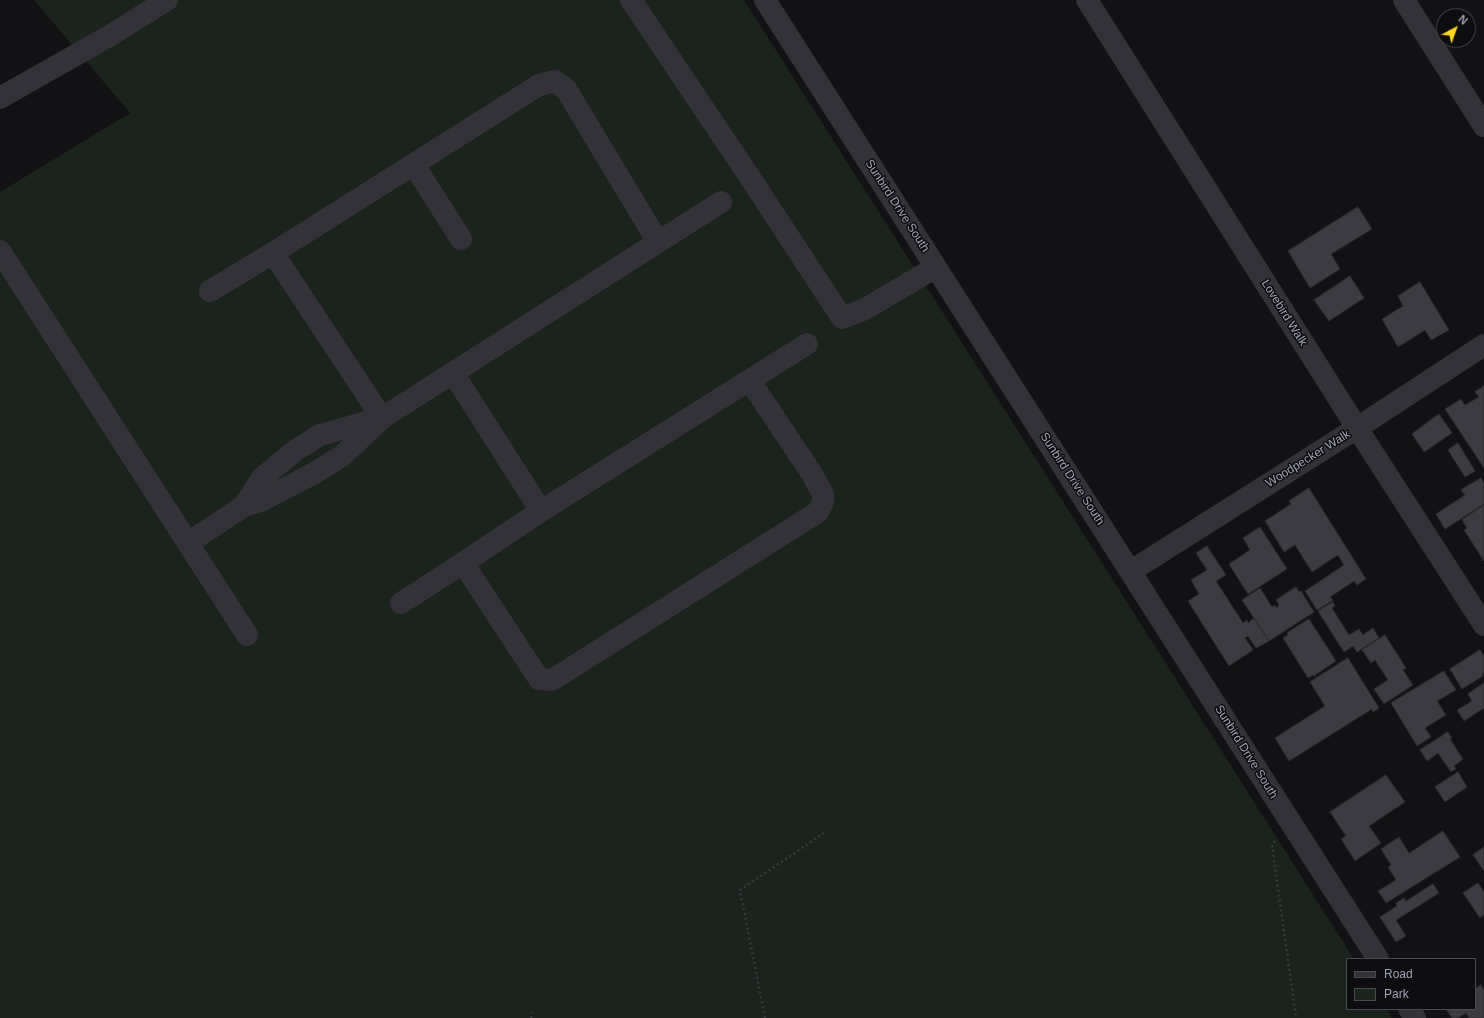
<!DOCTYPE html>
<html>
<head>
<meta charset="utf-8">
<style>
	body { margin:0 }
	#map { position:relative; width:1484px; height:1018px; overflow:hidden; background:#121113; font-family:Arial,sans-serif }
	canvas { display:block }
	.legend { position:absolute; left:1346px; top:958px; width:130px; height:52px; box-sizing:border-box; background:#0d0c0e; border:1px solid #484951; margin:0; padding:5px 7px; list-style:none; font-size:12px; color:#a1a4b5 }
	.legend li { display:flex; align-items:center; gap:8px; height:20px }
	.legend b { width:20px; border:1px solid #484951 }
	.north { position:absolute; left:1436px; top:8px; width:40px; height:40px; box-sizing:border-box; background:#0d0c0e; border:1px solid #484951; border-radius:50%; rotate:41deg; font-size:11px; font-weight:700; line-height:16px; text-align:center; color:#a1a4b5 }
	.north::after { content:''; display:block; margin:auto; width:14px; height:18px; background:#ffd61e; clip-path:polygon(50% 0,100% 100%,50% 72%,0 100%) }
</style>
</head>
<body>
<div id="map">
<canvas width="1484" height="1018"></canvas>
<ul class="legend">
<li><b style="height:5px;background:#323238"></b>Road</li>
<li><b style="height:11px;background:#1b231d"></b>Park</li>
</ul>
<div class="north">N</div>
</div>
<script>
const ctx = document.querySelector('canvas').getContext('2d');
ctx.lineJoin = 'round';
function fillPath(path, color) { ctx.fillStyle = color; ctx.fill(path, 'evenodd'); }
function trace(path, color, width, dash) { ctx.strokeStyle = color; ctx.lineWidth = width; ctx.lineCap = dash ? 'butt' : 'round'; ctx.setLineDash(dash || []); ctx.stroke(path); }
function drawText(font, color, halo, rows, align = 'center') {
  ctx.font = font + ' Arial,sans-serif'; ctx.lineWidth = 3; ctx.setLineDash([]); ctx.textBaseline = 'middle'; ctx.strokeStyle = halo; ctx.fillStyle = color; for (const [text, x, y, turn = 0] of rows) {
    ctx.save(); ctx.translate(x, y); ctx.rotate((+turn || 0) * Math.PI / 180); ctx.textAlign = isNaN(turn) ? turn : align; if (halo) ctx.strokeText(text, 0, 0); ctx.fillText(text, 0, 0); ctx.restore();
  }
}
const green = new Path2D(`
	M34 0H744L1354 959H1347V1009H1386L1392 1018H0V192L130 113Z`);
const building = new Path2D(`
	M1358 207 1372 229 1331 254 1340 269 1310 288 1288 251Z
	M1350 276 1364 298 1329 321 1314 300Z
	M1420 282 1449 330 1431 340 1425 330 1398 347 1382 319 1403 306 1398 296Z
	M1484 386V468L1445 409 1461 399 1465 405 1479 397 1475 392Z
	M1439 414 1452 433 1424 452 1412 434Z
	M1458 443 1475 471 1465 477 1448 450Z
	M1481 478 1484 483V504L1445 529 1436 514 1465 495 1461 490Z
	M1309 488 1366 579 1357 585 1354 581 1330 597 1333 600 1317 610 1305 591 1344 565 1338 555 1312 572 1295 545 1284 552 1265 521 1291 504 1289 501Z
	M1484 505V561L1464 530 1467 528 1462 520Z
	M1260 527 1287 569 1248 594 1229 564 1250 550 1243 538Z
	M1207 546 1226 575 1216 581 1243 623 1247 620 1248 623 1254 618 1269 641 1256 648 1248 636 1245 638 1253 650 1229 666 1188 601 1199 594 1191 580 1207 570 1196 553Z
	M1296 587 1299 592 1301 591 1314 612 1269 641 1242 600 1260 588 1272 607 1275 605 1277 608 1279 605 1276 600Z
	M1333 602 1335 606 1332 608 1349 635 1359 629 1363 635 1373 628 1379 638 1357 652 1353 646 1344 652 1318 611Z
	M1309 619 1336 661 1314 676 1313 675 1308 678 1283 638 1288 635 1287 633Z
	M1385 635 1406 668 1403 670 1413 685 1384 704 1374 689 1388 680 1375 660 1371 663 1362 650Z
	M1480 650 1484 656V673L1482 674 1483 676 1462 689 1450 669Z
	M1348 658 1379 708 1373 712 1372 709 1289 761 1275 738 1325 706 1310 682Z
	M1444 671 1456 690 1437 701 1446 715 1425 728 1431 737 1417 746 1391 703Z
	M1484 683V708L1464 721 1457 710 1472 701 1468 694Z
	M1448 732 1452 738 1450 739 1463 759 1454 766 1456 769 1451 772 1438 753 1427 761 1420 750Z
	M1458 772 1467 787 1445 802 1435 787Z
	M1386 775 1405 802 1369 826 1381 843 1355 861 1341 839 1346 836 1330 812Z
	M1443 831 1460 857 1386 903 1378 891 1396 880 1388 867 1391 865 1381 849 1399 837 1409 853Z
	M1484 847V871L1473 855Z
	M1478 883 1484 892V915L1480 918 1463 893Z
	M1433 884 1439 893 1396 920 1406 936 1396 942 1380 917 1397 906 1396 903 1404 898 1406 901Z
	M1481 985 1484 990V1018H1469L1466 1013 1458 1018H1452L1446 1009H1475V989Z`);
const path = new Path2D(`
	M1275 841 1272 845 1296 1018
	M531 1018 533 1012
	M765 1018 740 890 824 833`);
const minor = new Path2D(`
	M631 0 753 182 842 318 865 309 936 267
	M765 0 1378 959
	M1087 0 1357 428 1484 625
	M1404 0 1484 126
	M0 98 111 35 167 0
	M414 165 461 239
	M0 251 247 635
	M273 253 382 418 721 202
	M210 291 273 253 539 85 555 81 566 89 658 242
	M453 373 541 511 463 563 539 679 552 680 818 512 823 502V494L812 474 750 381
	M244 506 262 478 296 450 320 435 381 418
	M541 511 807 344
	M188 543 244 506 261 501 311 475 342 456 382 418
	M1131 571 1357 428 1484 345
	M401 603 463 563
	M1409 1009 1415 1018`);
const streetNames = [
	["Sunbird Drive South",897,206,57],
	["Lovebird Walk",1284,313,58],
	["Woodpecker Walk",1308,459,-32],
	["Sunbird Drive South",1072,479,57],
	["Sunbird Drive South",1246,752,58]
];
fillPath(green, '#1b231d');
fillPath(building, '#3b3b41');
trace(building, '#2c2b2f', 1);
trace(path, '#383940', 2.5, [2, 3]);
trace(minor, '#323238', 22);
drawText('12px', '#a1a4b5', '#0d0c0e', streetNames);
</script>
</body>
</html>
